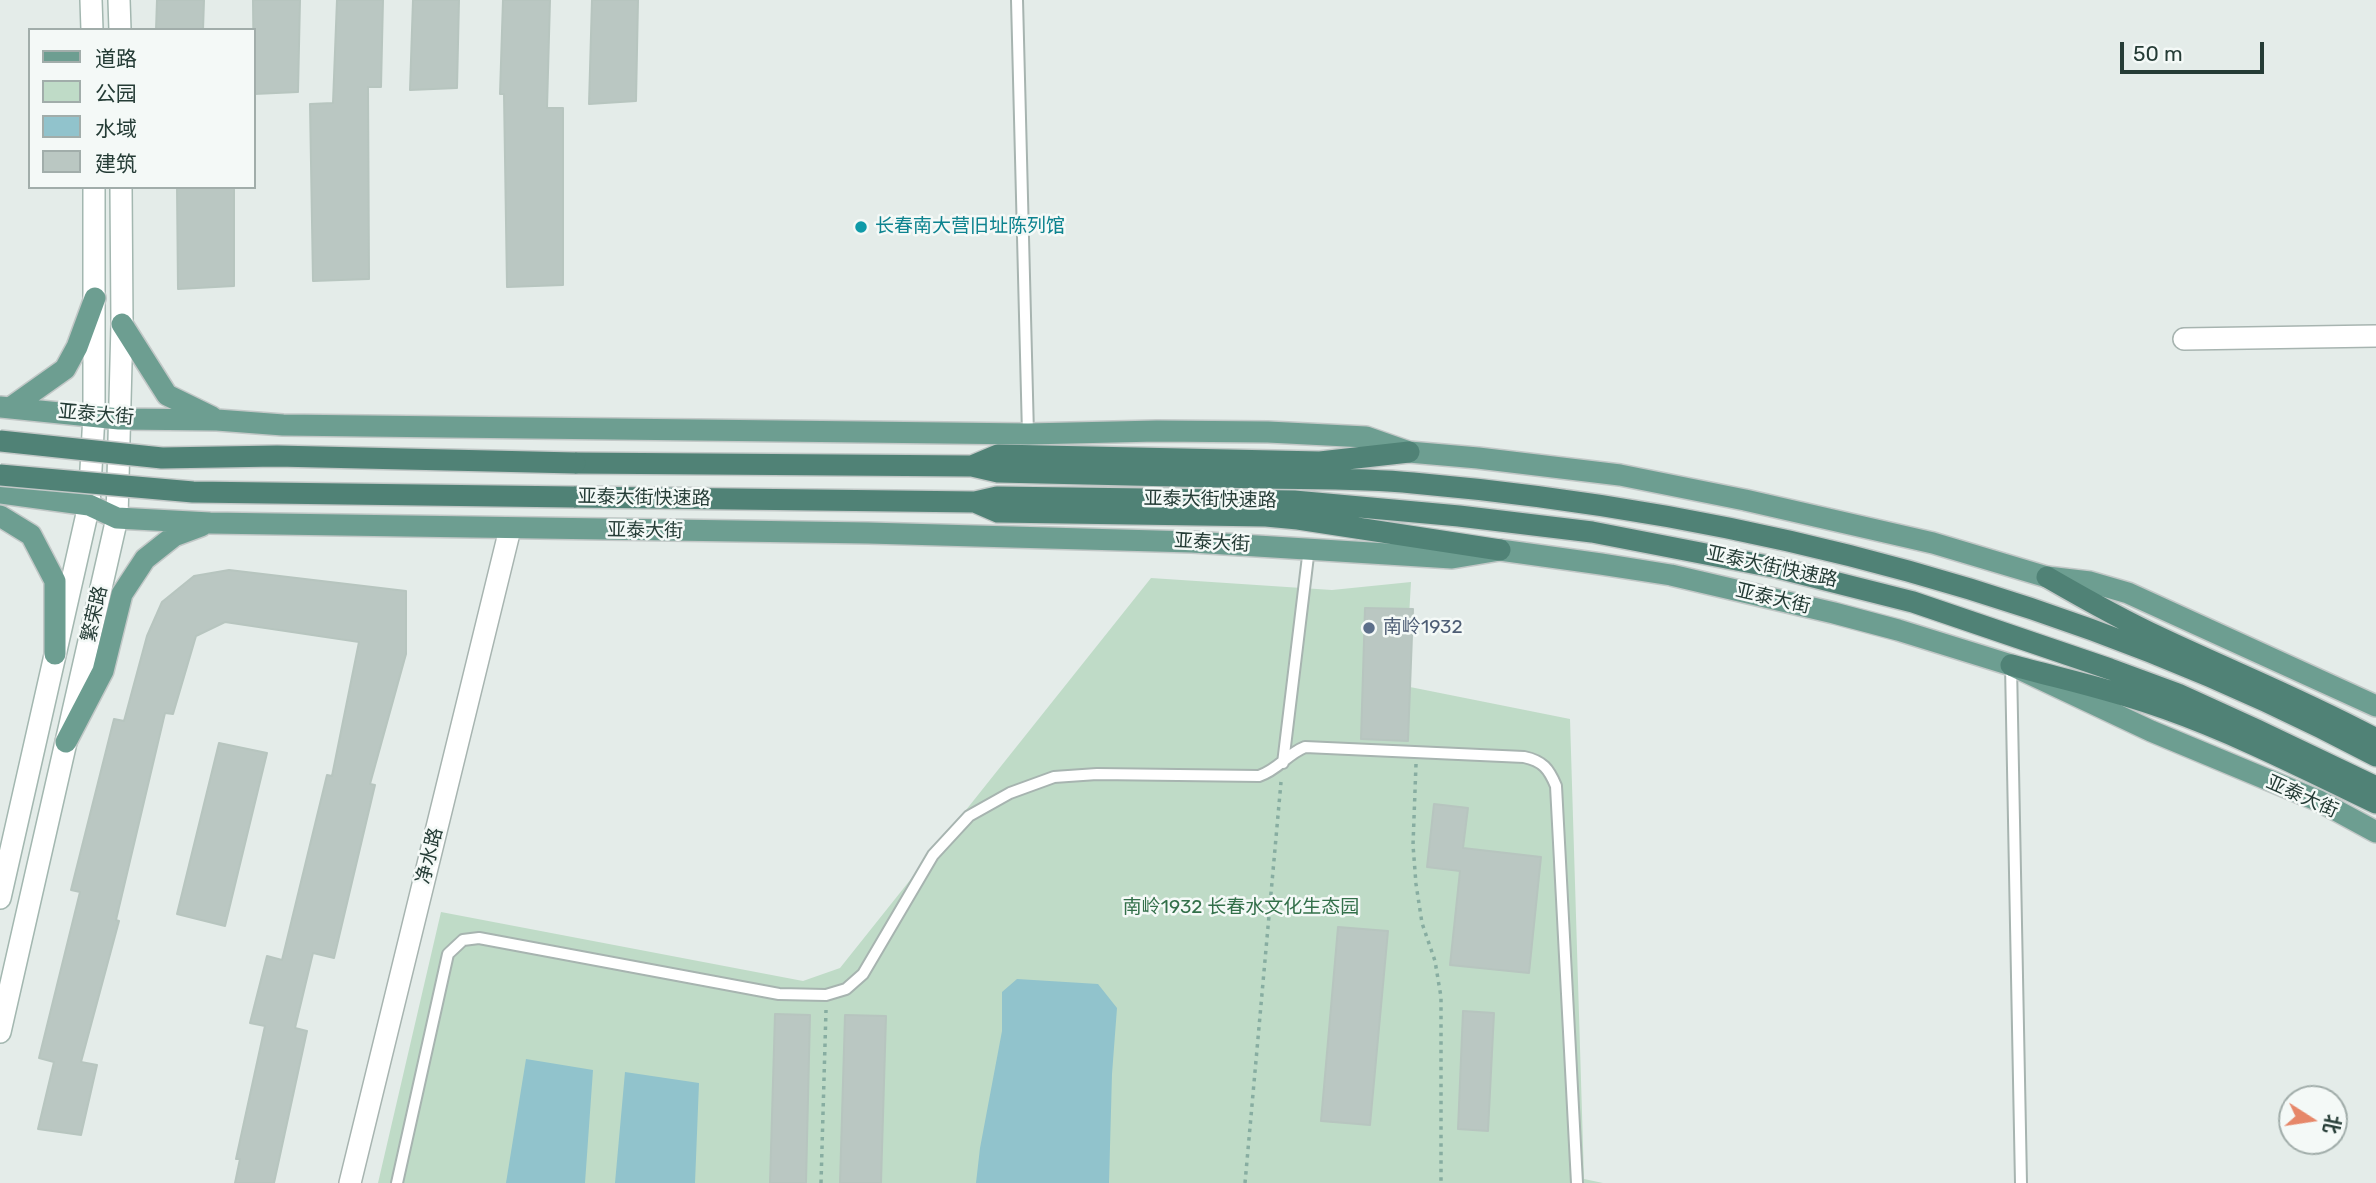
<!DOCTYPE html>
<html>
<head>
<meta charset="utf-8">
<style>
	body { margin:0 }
	#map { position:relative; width:2376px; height:1183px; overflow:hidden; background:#e4ece9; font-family:Rubik,"Noto Sans SC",sans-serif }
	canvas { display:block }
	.legend { position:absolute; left:28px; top:28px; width:228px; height:161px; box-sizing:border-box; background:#f4f9f7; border:2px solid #a1adaa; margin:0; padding:9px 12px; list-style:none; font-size:21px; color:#253c36 }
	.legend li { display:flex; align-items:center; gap:14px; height:35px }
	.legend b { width:35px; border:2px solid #a1adaa }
	.north { position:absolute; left:2278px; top:1085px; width:70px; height:70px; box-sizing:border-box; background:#f4f9f7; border:2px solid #a1adaa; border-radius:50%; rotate:102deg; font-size:19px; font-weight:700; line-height:28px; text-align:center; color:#253c36 }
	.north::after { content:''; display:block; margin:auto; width:24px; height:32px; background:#e68769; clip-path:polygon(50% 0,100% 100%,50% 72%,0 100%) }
	.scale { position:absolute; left:2120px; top:42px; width:144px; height:32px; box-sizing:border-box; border:4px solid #253c36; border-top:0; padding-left:9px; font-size:21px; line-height:24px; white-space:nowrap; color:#253c36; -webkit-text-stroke:5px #f4f9f7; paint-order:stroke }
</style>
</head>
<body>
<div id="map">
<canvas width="2376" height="1183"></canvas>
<ul class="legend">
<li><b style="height:9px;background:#6d9e91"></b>道路</li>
<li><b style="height:19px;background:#bfdbc7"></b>公园</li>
<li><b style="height:19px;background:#91c3cc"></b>水域</li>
<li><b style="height:19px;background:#bac7c2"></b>建筑</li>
</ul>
<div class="north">北</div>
<div class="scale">50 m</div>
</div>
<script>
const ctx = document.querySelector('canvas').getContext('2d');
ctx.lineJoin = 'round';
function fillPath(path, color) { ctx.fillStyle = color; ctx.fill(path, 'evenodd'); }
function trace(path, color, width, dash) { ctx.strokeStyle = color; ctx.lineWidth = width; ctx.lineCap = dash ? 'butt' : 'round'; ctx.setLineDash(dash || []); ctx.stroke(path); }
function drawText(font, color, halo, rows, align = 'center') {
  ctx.font = font + ' Rubik,"Noto Sans SC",sans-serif'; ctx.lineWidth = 5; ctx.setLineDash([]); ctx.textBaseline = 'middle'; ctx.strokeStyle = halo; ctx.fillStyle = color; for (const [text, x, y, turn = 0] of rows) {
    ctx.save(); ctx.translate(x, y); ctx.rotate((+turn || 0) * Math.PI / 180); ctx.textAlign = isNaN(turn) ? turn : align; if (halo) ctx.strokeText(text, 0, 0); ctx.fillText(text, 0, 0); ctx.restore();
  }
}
const green = new Path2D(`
	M1151 578 1332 590 1411 582 1405 686 1570 719 1584 1179 1603 1183H378L441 912 803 981 840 968Z`);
const water = new Path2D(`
	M1017 979 1098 984 1117 1008 1112 1074 1109 1183H976L980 1148 1002 1031V992Z
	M526 1059 593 1070 585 1183H506Z
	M625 1072 699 1083 695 1183H615Z`);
const building = new Path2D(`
	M157 0H204L203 30H156Z
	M253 0H300L298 92 254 94Z
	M337 0H383L381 87H368L369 279 313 281 310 104 333 103Z
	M413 0H459L457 88 410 90Z
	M503 0H550L547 108H563V285L507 287 504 94H500Z
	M592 0H638L636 101 589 104Z
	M177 187H234V286L178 289Z
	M229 570 406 591V654L370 784 375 785 334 958 313 953 295 1028 307 1031 274 1183H235L240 1159H236L265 1026 250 1023 267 956 282 960 327 775 332 776 359 642 225 622 196 636 173 714 165 713 116 920 119 921 81 1062 97 1065 81 1135 38 1129 54 1062 39 1058 80 892 71 890 114 719 124 721 147 636 162 602 194 576Z
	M1365 608 1413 609 1408 741 1361 739Z
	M219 743 267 753 225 926 177 914Z
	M1434 804 1468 808 1463 848 1541 857 1529 973 1450 965 1460 871 1427 867Z
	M1338 927 1388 931 1370 1125 1321 1121Z
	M1463 1011 1494 1013 1488 1131 1458 1129Z
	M775 1014 810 1015 806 1183H770Z
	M845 1015 886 1016 881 1183H840Z`);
const path = new Path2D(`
	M1416 764 1413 845 1416 884 1422 923 1435 961 1441 997V1183
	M821 1183 826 1010
	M1245 1183 1281 782`);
const service = new Path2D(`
	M1017 0 1028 434
	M2011 665 2021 1183
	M1283 763 1309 548
	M397 1183 448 954 463 940 479 938 779 994 826 995 846 989 863 974 933 855 969 816 1010 793 1054 777 1097 774 1259 776C1278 770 1287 754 1305 747L1524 757C1543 761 1549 769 1556 786L1577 1183`);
const minor = new Path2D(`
	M2184 339 2376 336
	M350 1183 510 529`);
const secondary = new Path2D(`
	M91 0 92 30
	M119 0 120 30
	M0 898 89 505 94 415V187
	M0 1032 117 518 122 324 121 187`);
const primary = new Path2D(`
	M122 324 167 395 212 417
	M0 407 119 419 217 420 283 425 1028 434 1157 431 1268 432 1366 437 1409 452 1478 458 1620 475 1745 500 1933 543 2047 577 2090 582 2128 593 2376 706
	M10 408 65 369 77 347 95 298
	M0 493 89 505 117 518 210 523 868 533 1192 542 1452 558 1500 550 1601 564 1671 575 1834 613 1898 630 2011 665 2151 731 2319 801 2376 832
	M0 516 31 535 55 581V654
	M66 742 103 671 122 594 145 559 174 536 201 526`);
const trunk = new Path2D(`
	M575 463 972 466 998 472C1087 474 1175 476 1263 478 1313 479 1363 478 1413 483 1747 512 2079 598 2376 756
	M972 466 998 455 1320 462 1409 452
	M574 497 975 502 997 497 1294 501 1459 516 1592 532 1778 568 1913 602 2110 669 2178 694 2257 730 2376 787
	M975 502 998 512 1266 516 1298 519 1500 550
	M2047 577C2085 599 2122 620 2161 638 2233 672 2306 701 2376 739
	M2011 665C2062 679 2115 690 2166 709 2237 734 2307 770 2376 803`);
const trunkBridge = new Path2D(`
	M0 441 162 458 277 456 575 463
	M0 475 193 492 574 497`);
const markers = [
	[861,227,7,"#0f9aa8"],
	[1369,628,7,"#5c6f8a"]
];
const cultureNames = [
	["长春南大营旧址陈列馆",875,227]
];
const streetNames = [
	["亚泰大街",96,415,5],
	["亚泰大街快速路",644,498,1],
	["亚泰大街快速路",1210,500,1],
	["亚泰大街",645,531,1],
	["亚泰大街",1212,543,3],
	["亚泰大街快速路",1772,567,12],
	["亚泰大街",1773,599,13],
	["繁荣路",95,614,-77],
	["亚泰大街",2302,797,24],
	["净水路",430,856,-76]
];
const serviceNames = [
	["南岭1932",1383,628]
];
const parkNames = [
	["南岭1932 长春水文化生态园",1241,908]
];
fillPath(green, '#bfdbc7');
fillPath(water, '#91c3cc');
fillPath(building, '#bac7c2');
trace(building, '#b7c5bf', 2);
trace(service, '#a7b4b0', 14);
trace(minor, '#a7b4b0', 24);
trace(secondary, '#a3b7b0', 24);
trace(primary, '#c2c8c7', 24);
trace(trunk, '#c2c8c7', 24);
trace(path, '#87ada1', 3.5, [3.5, 5]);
trace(service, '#fff', 10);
trace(minor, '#fff', 21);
trace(secondary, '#fff', 21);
trace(primary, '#6d9e91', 21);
trace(trunk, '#508276', 21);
trace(trunkBridge, '#c2c8c7', 24, []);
trace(trunkBridge, '#508276', 21);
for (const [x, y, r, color] of markers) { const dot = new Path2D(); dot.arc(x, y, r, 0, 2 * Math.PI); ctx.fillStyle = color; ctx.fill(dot); trace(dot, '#f4f9f7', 2.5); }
drawText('19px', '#0d838f', '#f4f9f7', cultureNames, 'left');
drawText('19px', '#253c36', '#f4f9f7', streetNames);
drawText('19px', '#4e5e75', '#f4f9f7', serviceNames, 'left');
drawText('19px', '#33704a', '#f4f9f7', parkNames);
</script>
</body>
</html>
